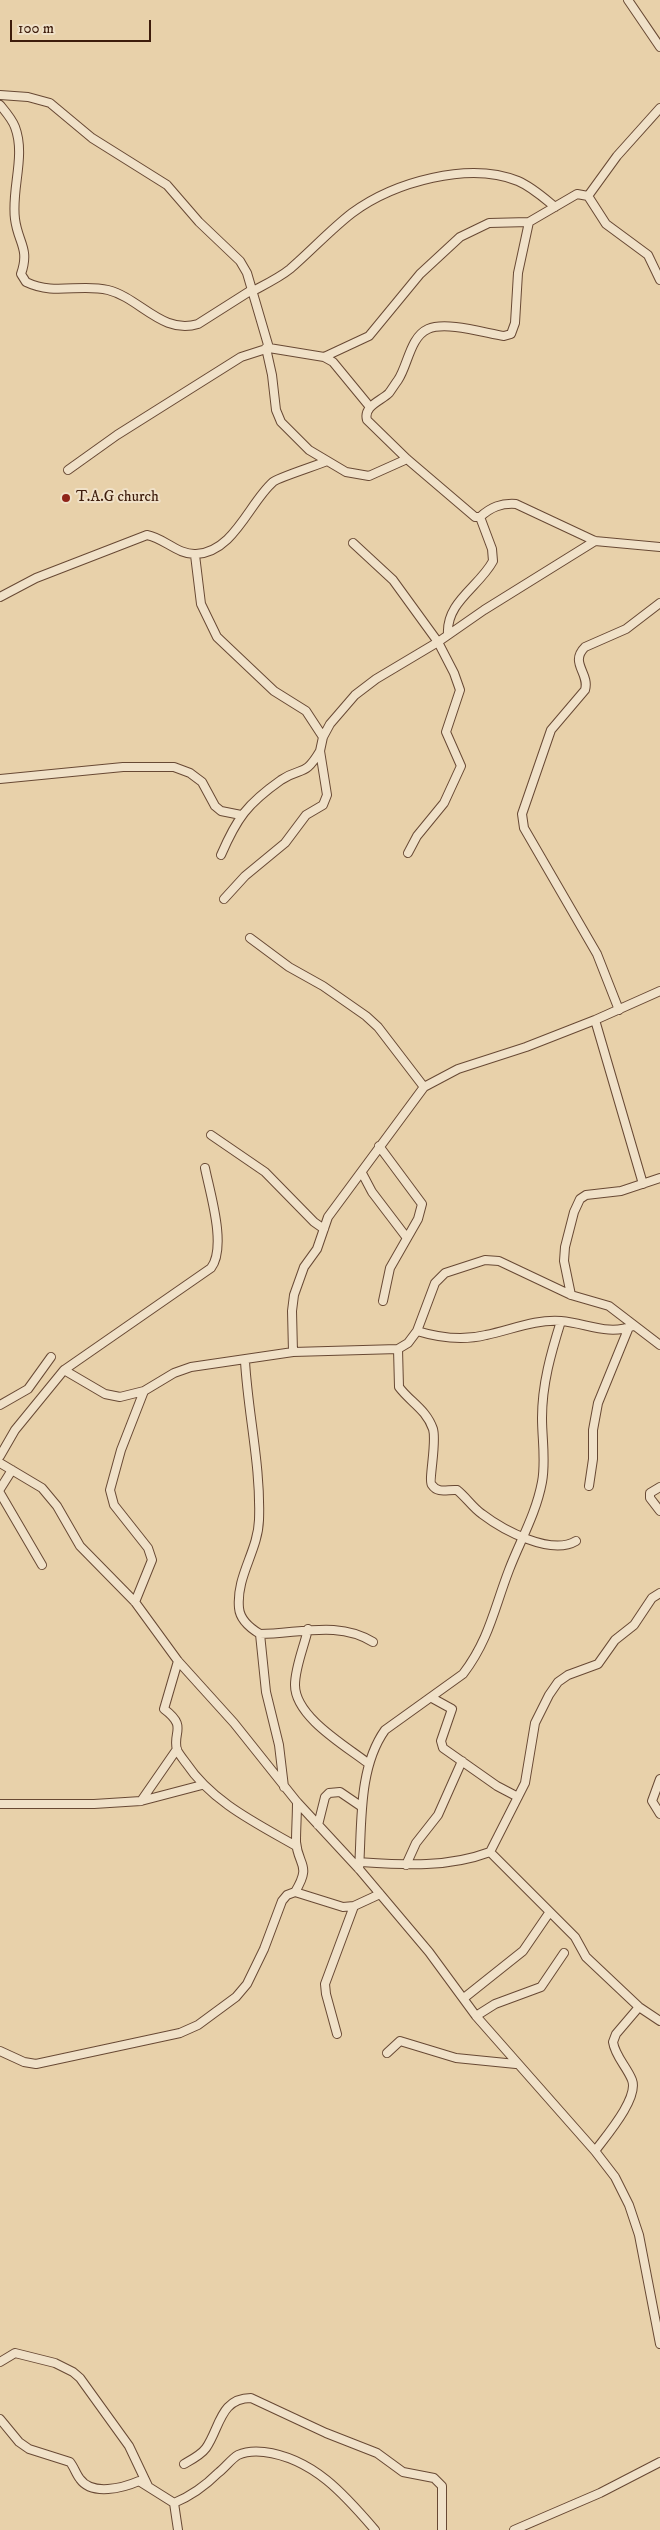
<!DOCTYPE html>
<html>
<head>
<meta charset="utf-8">
<style>
	body { margin:0 }
	#map { position:relative; width:660px; height:2530px; overflow:hidden; background:#e8d1aa; font-family:"IM FELL DW Pica",serif }
	canvas { display:block }
	.scale { position:absolute; left:10px; top:20px; width:141px; height:22px; box-sizing:border-box; border:2px solid #3d1c0c; border-top:0; padding-left:6px; font-size:15px; line-height:18px; white-space:nowrap; color:#3d1c0c; -webkit-text-stroke:4px #f0e1c8; paint-order:stroke }
</style>
</head>
<body>
<div id="map">
<canvas width="660" height="2530"></canvas>
<div class="scale">100 m</div>
</div>
<script>
const ctx = document.querySelector('canvas').getContext('2d');
ctx.lineJoin = 'round';
function trace(path, color, width, dash) { ctx.strokeStyle = color; ctx.lineWidth = width; ctx.lineCap = dash ? 'butt' : 'round'; ctx.setLineDash(dash || []); ctx.stroke(path); }
function drawText(font, color, halo, rows, align = 'center') {
  ctx.font = font + ' "IM FELL DW Pica",serif'; ctx.lineWidth = 4; ctx.setLineDash([]); ctx.textBaseline = 'middle'; ctx.strokeStyle = halo; ctx.fillStyle = color; for (const [text, x, y, turn = 0] of rows) {
    ctx.save(); ctx.translate(x, y); ctx.rotate((+turn || 0) * Math.PI / 180); ctx.textAlign = isNaN(turn) ? turn : align; if (halo) ctx.strokeText(text, 0, 0); ctx.fillText(text, 0, 0); ctx.restore();
  }
}
const street = new Path2D(`
	M628 0 660 47
	M0 95 28 97 50 103 92 138 167 185 199 222 240 261 247 273 269 348
	M0 105C5 111 12 119 15 127 26 156 11 189 15 219 18 243 30 248 21 274L26 282C55 296 79 283 108 290 140 298 162 335 198 324L250 291
	M588 196 617 156 660 108
	M529 222 518 273 515 323 511 334 504 336C485 333 446 321 428 329 410 337 408 365 398 380 395 384 392 389 389 393 381 401 363 406 367 420L407 459 475 517H480C491 507 501 503 516 504L595 541 660 547
	M251 292C264 285 279 278 290 269 311 251 330 230 352 213 394 182 469 161 518 181 532 187 544 198 555 207
	M266 348 272 375 276 410 281 422 309 450 346 472 369 476 407 459
	M324 357 369 336 420 274 460 237 489 223 529 222 577 194 588 196 606 224 648 255 660 280
	M68 470 117 435 241 357 269 348 324 357 333 362 370 407
	M353 543 393 580 438 642 454 673 460 690 446 732 461 766 444 803 417 836 408 853
	M195 555 201 604 217 637 274 691 306 711 323 737
	M0 597 36 578 147 535C164 538 178 555 196 554 234 552 249 503 273 482 277 478 318 465 327 461
	M448 634C446 602 479 587 493 561L492 549 480 517
	M0 779 123 767H174L190 773 202 782 215 806 221 811 241 815
	M221 855C237 818 247 804 281 780 302 766 304 778 320 751
	M224 899 245 876 285 843 306 815 323 805 327 795 320 751 323 737 330 724 355 695 376 679 438 642 484 610 595 541
	M250 938 289 967 323 986 366 1016 378 1027 424 1087
	M619 1010 597 954 524 828 522 814 551 730 585 690C590 673 569 663 585 647L626 629 660 603
	M595 1020 643 1184
	M211 1135 265 1172 314 1222 324 1229
	M379 1146 422 1204 418 1219 390 1268 383 1301
	M362 1173 372 1192 407 1238
	M571 1295 564 1261 565 1247 574 1212 580 1199 586 1195 621 1191 660 1178
	M417 1331C440 1338 462 1341 486 1335 511 1330 535 1319 561 1321 586 1323 608 1336 633 1326
	M398 1349 399 1387C410 1402 426 1409 433 1429 437 1443 428 1481 432 1485 438 1494 448 1489 457 1490 466 1497 473 1508 482 1514 503 1530 551 1556 576 1541
	M293 1352 292 1311 294 1295 304 1267 317 1249 328 1217 424 1087 458 1069 526 1047 595 1020 660 991
	M245 1361C248 1414 261 1466 259 1520 258 1551 236 1576 239 1608 240 1620 250 1628 260 1634 298 1634 338 1620 373 1642
	M64 1370 211 1268C227 1247 210 1193 205 1168
	M0 1405 28 1389 51 1357
	M0 1456 15 1430 64 1370 105 1394 120 1397 144 1391 174 1373 191 1367 293 1352 398 1349 408 1343 417 1331 435 1283 445 1273 485 1260 499 1261 571 1295 609 1306 660 1345
	M0 1463 42 1488 57 1506 80 1546 135 1602 178 1661 234 1723 297 1802 359 1869 429 1952 476 2016 595 2151 615 2177 629 2205 639 2235 660 2344
	M589 1486 593 1459V1430L598 1403 629 1327
	M660 1487 650 1493V1498L660 1511
	M0 1489 12 1470
	M0 1493 42 1565
	M135 1602 152 1560 148 1548 114 1505 110 1490 121 1450 144 1391
	M308 1629C304 1647 295 1667 295 1685 295 1717 346 1746 369 1764
	M260 1634 266 1692 279 1745 284 1787
	M178 1661 164 1709C188 1727 172 1732 177 1750 179 1754 183 1759 186 1763 212 1802 256 1823 296 1846
	M432 1698 452 1709 441 1741 443 1748 497 1786 518 1797
	M660 1779 652 1801 660 1814
	M141 1801 177 1749
	M0 1804H94L141 1801 202 1785
	M318 1825 325 1797 329 1793 340 1792 362 1807
	M490 1852 575 1937 586 1957 639 2007 660 2021
	M359 1862C405 1865 447 1868 490 1852L525 1783 535 1723 549 1695 558 1682 568 1675 598 1664 615 1640 634 1625 652 1598 660 1593
	M406 1865 416 1843 438 1815 462 1761
	M359 1869C362 1824 358 1768 385 1730L463 1674C489 1640 494 1609 509 1570 520 1541 536 1514 542 1482 546 1461 542 1439 542 1418 542 1384 551 1353 561 1321
	M295 1892C312 1864 298 1866 296 1842 296 1829 297 1816 297 1802
	M464 1998 523 1951 549 1913
	M476 2016 495 2004 541 1987 564 1953
	M337 2034 326 1994 325 1984 354 1906
	M0 2051 24 2062 36 2064 180 2033 198 2025 236 1997 247 1984 264 1949 282 1901 287 1895 295 1892 343 1907 354 1906 380 1894
	M387 2053 400 2041 456 2058 516 2064
	M595 2151C606 2136 639 2098 632 2080 627 2067 615 2056 613 2042L616 2034 639 2007
	M0 2362 15 2353 55 2363 73 2372 80 2378 129 2446 148 2486
	M0 2419 19 2442 29 2449 70 2462C74 2467 76 2474 80 2479 92 2496 123 2488 139 2481L174 2503C191 2496 205 2486 218 2473 225 2468 231 2459 238 2455 247 2451 255 2451 264 2452 313 2458 345 2495 375 2530
	M184 2464C191 2460 201 2455 206 2448 220 2428 220 2398 251 2398L326 2433 377 2453 403 2472 434 2478 442 2486V2530
	M174 2503 178 2530
	M514 2530 600 2493 660 2462`);
const markers = [
	[66,498,5,"#8f2418"]
];
const poiNames = [
	["T.A.G church",76,498]
];
trace(street, '#684934', 10);
trace(street, '#f0e1c8', 8);
for (const [x, y, r, color] of markers) { const dot = new Path2D(); dot.arc(x, y, r, 0, 2 * Math.PI); ctx.fillStyle = color; ctx.fill(dot); trace(dot, '#f0e1c8', 2); }
drawText('15px', '#3d1c0c', '#f0e1c8', poiNames, 'left');
</script>
</body>
</html>
